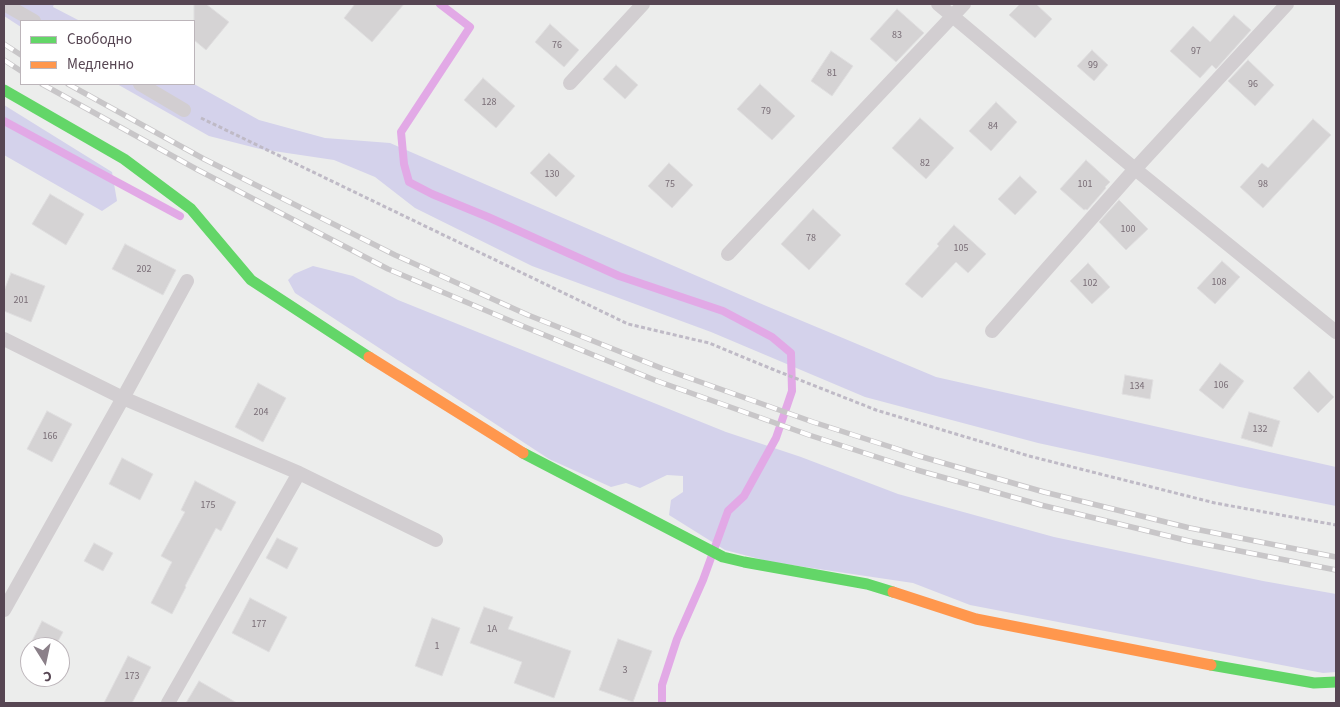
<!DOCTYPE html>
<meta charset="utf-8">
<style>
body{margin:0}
#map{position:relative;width:1340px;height:707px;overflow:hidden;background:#ecedec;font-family:"Source Sans 3",sans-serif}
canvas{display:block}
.frame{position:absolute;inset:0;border:5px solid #574653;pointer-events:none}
.legend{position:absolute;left:20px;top:20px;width:175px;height:65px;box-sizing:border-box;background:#fff;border:1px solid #bcb5ba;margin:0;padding:6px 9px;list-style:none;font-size:15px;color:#574653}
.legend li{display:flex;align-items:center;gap:10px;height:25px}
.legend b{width:25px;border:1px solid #bcb5ba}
.north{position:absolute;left:20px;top:637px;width:50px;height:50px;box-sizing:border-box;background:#fff;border:1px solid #bcb5ba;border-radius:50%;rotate:170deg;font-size:14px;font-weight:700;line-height:20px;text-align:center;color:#574653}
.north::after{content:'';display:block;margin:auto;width:18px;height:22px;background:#8b8089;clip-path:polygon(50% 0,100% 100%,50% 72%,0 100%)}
</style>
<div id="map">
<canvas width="1340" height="707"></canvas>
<div class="frame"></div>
<ul class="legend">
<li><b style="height:6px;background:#63d668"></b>Свободно</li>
<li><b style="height:6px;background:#ff974d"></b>Медленно</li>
</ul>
<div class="north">С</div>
</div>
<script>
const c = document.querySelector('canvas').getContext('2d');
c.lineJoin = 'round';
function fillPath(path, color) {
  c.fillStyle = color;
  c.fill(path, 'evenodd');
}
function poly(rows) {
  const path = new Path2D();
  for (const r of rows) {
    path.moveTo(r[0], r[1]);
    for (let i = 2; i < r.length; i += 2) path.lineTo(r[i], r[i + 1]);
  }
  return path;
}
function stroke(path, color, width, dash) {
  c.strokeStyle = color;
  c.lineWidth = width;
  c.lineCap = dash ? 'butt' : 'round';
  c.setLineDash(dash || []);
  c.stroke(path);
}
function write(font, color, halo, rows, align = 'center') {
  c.font = font + ' "Source Sans 3",sans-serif';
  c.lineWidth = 4;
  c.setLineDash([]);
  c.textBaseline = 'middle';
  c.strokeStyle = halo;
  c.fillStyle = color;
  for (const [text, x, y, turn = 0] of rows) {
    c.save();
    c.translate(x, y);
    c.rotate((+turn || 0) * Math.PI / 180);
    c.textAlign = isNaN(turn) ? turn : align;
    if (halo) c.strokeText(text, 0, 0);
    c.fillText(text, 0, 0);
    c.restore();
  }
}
fillPath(poly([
 [4,4,54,4,53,7,80,21,21,21,21,27,4,16],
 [117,84,194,84,259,120,325,138,390,143,764,305,936,377,1336,467,1336,506,1240,487,1038,443,865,397,711,332,532,266,415,208,375,177,334,160,260,149,209,136],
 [4,105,112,172,117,201,102,211,4,155],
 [313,266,353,276,398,300,726,432,801,457,898,494,1054,537,1263,581,1336,594,1336,672,1323,673,970,605,913,583,771,562,725,550,669,515,671,500,683,492,683,476,667,475,640,488,626,483,611,487,549,459,295,293,288,280,294,274]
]), '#d4d2eb');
stroke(poly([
 [440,4,470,27,401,132,404,164,409,182,432,194,488,217,619,276,723,311,772,337,791,353,792,391,776,438,744,496,728,511,703,580,677,639,662,685,662,703],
 [4,121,180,216]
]), '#e2a9e6', 8);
const building = poly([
 [194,4,206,4,229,22,206,50,194,40,194,4],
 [355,4,404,4,372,42,344,18,355,4],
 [1020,4,1036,4,1052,19,1035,38,1009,15,1020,4],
 [897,9,924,33,896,62,870,39,897,9],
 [1234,15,1251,30,1216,69,1212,65,1200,78,1170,51,1193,26,1210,42,1234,15],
 [550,24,579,50,564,67,535,42,550,24],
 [1092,50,1108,65,1094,81,1077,66,1092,50],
 [831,51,853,66,832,96,811,81,831,51],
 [1248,60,1274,85,1255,106,1228,81,1248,60],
 [616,65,638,85,625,99,603,79,616,65],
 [483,78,515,106,496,128,464,100,483,78],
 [760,84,795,116,772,140,737,109,760,84],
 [996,102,1017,122,991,151,969,131,996,102],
 [920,118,954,148,926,179,892,148,920,118],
 [1313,119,1331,135,1263,208,1240,187,1262,163,1268,168,1313,119],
 [549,153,575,176,556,197,530,173,549,153],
 [1086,160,1110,182,1105,187,1106,188,1087,210,1086,209,1084,210,1060,189,1086,160],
 [669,163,693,185,672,208,648,186,669,163],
 [1020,176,1037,192,1015,215,998,199,1020,176],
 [50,194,84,214,66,245,32,224,50,194],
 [1119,200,1148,229,1126,250,1099,222,1119,200],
 [813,209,841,235,809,270,781,244,813,209],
 [954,225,986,254,968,273,956,262,922,298,905,284,939,246,937,244,954,225],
 [125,244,176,270,163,295,112,269,125,244],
 [1222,261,1240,277,1215,304,1197,288,1222,261],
 [1088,263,1110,287,1092,304,1070,281,1088,263],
 [11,273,45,286,31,322,4,311,4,291,11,273],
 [1220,363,1244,381,1223,409,1199,390,1220,363],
 [1309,371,1334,397,1318,413,1293,388,1309,371],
 [1125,375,1153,380,1150,399,1122,394,1125,375],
 [258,383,286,398,263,442,235,427,258,383],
 [47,411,72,424,52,462,27,449,47,411],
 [1249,412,1280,421,1272,447,1241,438,1249,412],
 [122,458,153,474,140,500,109,484,122,458],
 [195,481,236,502,221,531,216,528,185,586,186,587,172,614,151,603,172,562,161,556,185,512,181,510,195,481],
 [277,538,298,548,287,569,266,558,277,538],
 [94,543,113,553,103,571,84,561,94,543],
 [250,598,287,617,269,652,232,633,250,598],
 [484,607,513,617,508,629,571,651,554,698,514,683,522,662,470,643,484,607],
 [432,618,460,628,442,676,415,666,432,618],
 [42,621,63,632,55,647,29,647,42,621],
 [618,639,652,651,633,702,599,690,618,639],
 [128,656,151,667,132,703,104,703,128,656],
 [199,681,237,703,186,703,199,681]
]);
fillPath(building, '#d5d3d4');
stroke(building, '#dfdedf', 1);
stroke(poly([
 [201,118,628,324,709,343,772,369,876,410,1029,456,1215,503,1336,525]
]), '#bfbac6', 3, [4, 2.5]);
stroke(poly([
 [4,4,34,21],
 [938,4,1135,169,1336,332],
 [570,83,643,4],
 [140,84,184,110],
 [728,254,964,4],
 [992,331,1135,169,1287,4],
 [4,339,123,398,299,473,436,540],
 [4,610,123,398,187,281],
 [168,703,299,473]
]), '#d2ced1', 14);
stroke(poly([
 [4,90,124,159,191,209,251,280,369,357],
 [523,453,723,557,744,562,867,584,893,592],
 [1211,665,1314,683,1336,682]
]), '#63d668', 11);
stroke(poly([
 [369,357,523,453],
 [893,592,976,619,1211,665]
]), '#ff974d', 11);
const rail = poly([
 [4,44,21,55],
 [4,60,21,71],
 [42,84,198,170,388,269,525,327,657,381,809,435,917,470,1041,505,1189,541,1336,570],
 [68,84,204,159,395,255,528,315,661,368,813,422,919,456,1044,492,1190,528,1336,557]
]);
stroke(rail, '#c8c6c8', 5.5);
stroke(rail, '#fff', 4, [11]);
write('10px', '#786c75', null, [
 ["83",897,36],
 ["76",557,46],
 ["97",1196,52],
 ["99",1093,66],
 ["81",832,74],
 ["96",1253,85],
 ["128",489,103],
 ["79",766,112],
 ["84",993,127],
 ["82",925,164],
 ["130",552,175],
 ["75",670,185],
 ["101",1085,185],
 ["98",1263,185],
 ["100",1128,230],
 ["78",811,239],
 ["105",961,249],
 ["202",144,270],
 ["108",1219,283],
 ["102",1090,284],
 ["201",21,301],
 ["106",1221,386],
 ["134",1137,387],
 ["204",261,413],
 ["132",1260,430],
 ["166",50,437],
 ["175",208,506],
 ["177",259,625],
 ["1А",492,630],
 ["1",437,647],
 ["3",625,671],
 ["173",132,677]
]);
</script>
